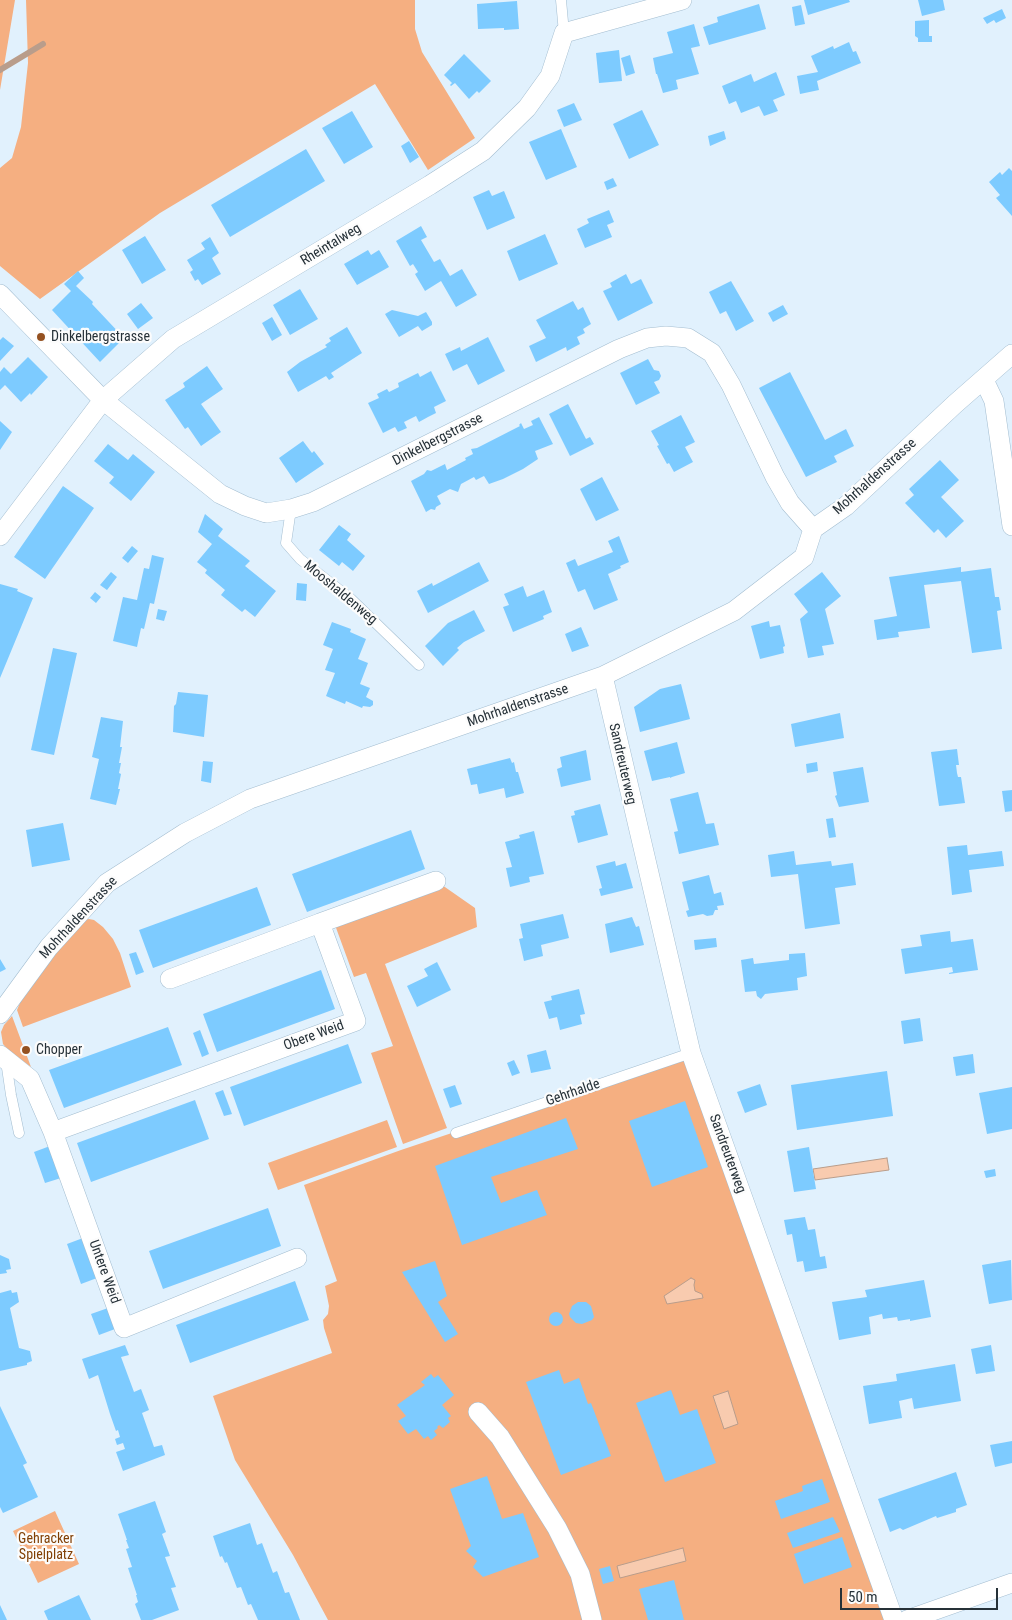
<!DOCTYPE html>
<style>
body{margin:0}
#map{position:relative;width:1012px;height:1620px;overflow:hidden;background:#e1f1fd;font-family:"Roboto Condensed",sans-serif}
canvas{display:block}
.scale{position:absolute;left:840px;top:1588px;width:158px;height:22px;box-sizing:border-box;border:2px solid #263138;border-top:0;padding-left:6px;font-size:15px;line-height:18px;white-space:nowrap;color:#263138;-webkit-text-stroke:4px #fcfcfc;paint-order:stroke}
</style>
<div id="map">
<canvas width="1012" height="1620"></canvas>
<div class="scale">50 m</div>
</div>
<script>
const c = document.querySelector('canvas').getContext('2d');
c.lineJoin = 'round';
function fillPath(path, color) {
  c.fillStyle = color;
  c.fill(path, 'evenodd');
}
function poly(rows) {
  const path = new Path2D();
  for (const r of rows) {
    if (r.length === 3) {
      path.moveTo(r[0] + r[2], r[1]);
      path.arc(r[0], r[1], r[2], 0, 2 * Math.PI);
      continue;
    }
    path.moveTo(r[0], r[1]);
    for (let i = 2; i < r.length; i += 2) path.lineTo(r[i], r[i + 1]);
  }
  return path;
}
function stroke(path, color, width, dash) {
  c.strokeStyle = color;
  c.lineWidth = width;
  c.lineCap = dash ? 'butt' : 'round';
  c.setLineDash(dash || []);
  c.stroke(path);
}
function write(font, color, halo, rows, align = 'center') {
  c.font = font + ' "Roboto Condensed",sans-serif';
  c.lineWidth = 4.5;
  c.setLineDash([]);
  c.textBaseline = 'middle';
  c.strokeStyle = halo;
  c.fillStyle = color;
  for (const [text, x, y, turn = 0] of rows) {
    c.save();
    c.translate(x, y);
    c.rotate((+turn || 0) * Math.PI / 180);
    c.textAlign = isNaN(turn) ? turn : align;
    if (halo) c.strokeText(text, 0, 0);
    c.fillText(text, 0, 0);
    c.restore();
  }
}
fillPath(poly([
 [0,0,15,0,0,90],
 [26,0,415,0,415,29,422,52,475,138,428,170,375,84,160,213,40,299,0,266,0,168,12,158,21,127,28,63],
 [442,885,475,908,477,927,385,964,447,1128,403,1144,371,1053,393,1046,366,973,354,977,335,925],
 [89,919,94,920,103,927,113,939,120,953,131,987,23,1027,17,1010,24,993,43,967,84,920],
 [12,1016,31,1067,8,1050,3,1044,1,1032,4,1025],
 [691,1053,894,1620,328,1620,293,1555,235,1460,213,1396,332,1353,324,1328,323,1320,328,1314,329,1306,325,1286,337,1281,304,1185,401,1150],
 [387,1120,397,1147,278,1190,268,1163],
 [55,1511,79,1564,38,1583,13,1531]
]), '#f5af81');
const water = poly([
 [887,1158,889,1170,815,1180,813,1169,887,1158],
 [691,1278,695,1280,694,1285,695,1291,702,1294,703,1298,667,1304,664,1296,691,1278],
 [728,1391,738,1424,724,1429,713,1396,728,1391],
 [683,1548,686,1561,620,1578,617,1566,683,1548]
]);
fillPath(water, '#f8cbaf');
stroke(water, '#b99d8b', 1);
stroke(poly([
 [0,70,43,44]
]), '#b99d8b', 6);
fillPath(poly([
 [804,0,849,0,850,2,808,15],
 [918,0,943,0,945,10,922,16],
 [517,1,519,29,504,30,504,28,478,29,477,4],
 [759,4,766,29,709,45,703,27,718,22,717,17],
 [801,5,805,24,795,26,792,7],
 [1002,9,1006,18,996,23,994,20,987,24,983,18],
 [929,20,929,36,932,36,932,42,918,42,918,38,915,36,915,21],
 [694,24,700,46,691,48,699,74,676,80,678,89,663,93,657,74,656,74,653,58,673,53,667,32],
 [849,42,853,52,856,51,861,63,817,81,819,90,800,94,797,76,818,72,811,56,833,46,834,49],
 [619,50,622,81,599,83,596,53],
 [464,54,491,81,479,93,477,91,469,99,455,83,451,86,450,85,452,83,444,75],
 [630,55,635,73,626,76,621,58],
 [776,72,785,95,773,100,778,111,764,116,759,106,741,113,736,101,729,104,722,86,751,74,754,82],
 [574,103,582,120,564,127,557,110],
 [642,110,659,145,629,159,613,124],
 [352,111,373,147,344,164,322,128],
 [561,129,577,167,546,180,529,142],
 [724,131,726,139,710,146,708,136],
 [409,141,419,157,410,163,401,146],
 [306,149,325,181,230,237,211,205],
 [1009,168,1012,171,1012,216,996,198,1000,195,989,182,1000,172,1002,175],
 [613,178,617,186,607,190,604,182],
 [489,190,492,196,504,191,515,218,487,230,473,197],
 [609,210,614,222,607,225,612,237,585,248,577,229,589,223,587,219],
 [421,226,427,237,421,240,434,262,440,259,450,276,462,269,477,295,456,307,441,281,425,291,415,274,418,272,413,264,410,266,396,241],
 [545,234,558,264,519,281,507,251],
 [145,236,166,270,142,284,122,250],
 [210,237,219,253,212,258,221,274,202,285,198,279,195,281,190,272,193,270,187,260,205,249,201,243],
 [368,250,371,255,379,250,389,267,357,285,344,264],
 [78,271,84,278,76,286,93,302,92,304,124,338,100,362,52,310,71,291,64,284],
 [626,274,631,284,641,279,653,303,618,321,603,291,612,287,610,283],
 [731,281,754,321,736,331,726,311,720,314,709,292],
 [300,289,318,319,290,335,273,305],
 [573,301,578,310,583,307,591,324,583,329,585,333,577,337,580,344,567,351,566,347,536,362,529,346,546,338,536,320],
 [141,303,153,318,138,329,127,314],
 [783,305,788,314,773,322,768,313],
 [392,310,418,316,426,312,432,322,432,325,422,331,418,326,399,337,385,314],
 [272,317,282,335,272,341,262,323],
 [347,327,362,353,331,373,334,377,329,380,326,376,298,392,287,372,300,362,327,347,325,345,331,341,329,338],
 [3,337,14,346,0,361,0,340],
 [488,337,505,371,478,385,467,364,453,371,445,354,460,347,461,351],
 [28,357,48,377,31,395,30,393,21,402,5,385,0,390,0,372,4,367,11,374],
 [648,359,654,370,659,371,661,376,659,380,654,382,660,393,636,405,620,373],
 [207,366,223,389,201,404,221,432,201,446,188,427,185,429,165,400,185,387,183,383],
 [431,371,446,401,434,407,436,413,428,417,419,422,416,416,404,422,407,428,398,432,395,427,383,433,368,403,379,398,377,394,387,389,389,392,399,387,398,383,418,373,420,377],
 [790,372,825,440,846,429,854,446,834,456,837,462,806,477,759,388],
 [568,404,586,439,590,437,594,444,570,456,549,414],
 [681,415,695,442,685,447,693,462,674,472,669,463,667,464,657,446,659,445,651,431],
 [539,417,553,444,535,451,538,459,523,469,503,479,489,484,484,476,476,480,474,477,461,484,458,492,450,489,437,496,441,504,436,507,435,510,431,509,426,512,411,481,424,474,427,470,431,471,445,464,447,470,466,460,465,458,473,454,471,449,477,448,520,426,519,425,521,423,524,429,533,425,531,421],
 [0,421,12,432,0,450],
 [303,441,312,453,314,451,324,464,296,483,279,458],
 [108,444,128,460,133,454,155,472,131,501,109,483,114,477,94,461],
 [940,460,959,480,941,497,964,521,946,538,938,529,934,533,905,503,914,495,909,489],
 [602,477,619,510,596,521,580,489],
 [63,486,94,508,45,579,14,557],
 [205,514,223,529,218,536,250,561,245,566,276,591,255,617,245,609,242,612,221,595,225,590,205,573,207,570,197,562,212,544,198,532],
 [339,525,351,534,347,540,365,556,353,571,342,562,339,566,319,550],
 [619,536,629,562,620,566,621,568,608,574,618,600,594,610,585,589,578,592,566,563,575,559,578,566,613,552,608,541],
 [132,546,138,551,128,563,122,558],
 [152,555,164,558,154,604,150,603,144,629,141,628,137,647,113,641,123,597,137,600,144,568,149,569],
 [479,562,489,581,428,613,417,591,432,583,433,586],
 [961,567,961,572,991,568,995,597,999,597,1001,610,997,611,1002,649,972,653,961,581,924,585,930,628,898,632,899,637,877,640,874,620,897,616,889,577],
 [111,572,117,577,107,590,100,585],
 [822,572,841,596,825,609,834,644,822,646,824,655,808,658,800,619,808,612,794,594],
 [297,583,307,584,306,601,296,600],
 [0,584,18,589,17,591,33,598,0,678],
 [523,586,527,597,544,590,552,612,543,616,544,619,513,632,503,607,509,605,504,594],
 [95,592,101,597,96,603,90,598],
 [158,609,167,611,164,621,156,619],
 [474,610,485,631,464,642,457,648,459,650,443,666,425,646,448,623],
 [769,621,770,627,780,625,785,646,783,647,784,653,760,659,751,626],
 [332,622,351,629,350,632,366,639,358,659,368,663,360,684,370,688,366,697,373,701,373,705,370,707,363,706,362,708,346,701,345,704,326,696,335,673,325,670,333,649,323,645],
 [581,627,589,646,572,652,565,634],
 [53,648,77,653,54,755,31,750],
 [681,684,690,719,640,732,634,707,660,689],
 [178,692,208,695,204,737,173,732,174,706,176,704],
 [840,713,844,738,795,747,791,724],
 [101,717,123,721,120,747,122,747,119,763,121,763,119,773,121,774,118,789,120,789,116,805,90,799,99,759,92,757],
 [677,742,685,773,672,777,670,778,670,777,652,781,644,751],
 [957,749,959,765,956,765,957,773,958,777,961,777,965,803,939,806,931,752],
 [586,750,591,780,561,787,557,769,562,767,560,757],
 [510,758,512,763,514,762,516,772,518,772,524,793,506,798,504,788,479,794,477,784,471,785,467,769],
 [203,761,213,762,211,783,201,781],
 [817,762,818,771,807,773,806,764],
 [863,767,869,802,839,807,835,796,837,795,833,772],
 [1012,790,1012,811,1005,812,1002,791],
 [698,792,706,824,714,823,719,845,679,854,674,832,678,831,670,799],
 [600,804,608,835,578,843,571,816,575,815,574,811],
 [833,818,836,837,829,838,826,819],
 [63,823,70,860,32,867,26,830],
 [411,830,425,869,307,912,292,874],
 [534,831,544,874,529,877,530,882,510,887,506,868,512,867,505,842,520,838,519,835],
 [967,845,968,855,1002,851,1004,866,969,870,972,892,952,895,947,847],
 [794,851,796,865,831,861,832,866,853,863,856,885,835,888,840,924,805,929,798,874,771,877,768,855],
 [615,861,616,866,626,863,633,888,601,896,599,889,602,888,596,866],
 [709,875,714,894,721,892,724,905,717,906,718,910,715,910,713,915,707,916,703,914,688,917,686,911,689,910,682,882],
 [257,887,271,925,153,968,139,930],
 [563,914,569,938,541,945,543,956,524,961,519,939,523,938,520,924],
 [632,917,636,927,639,926,644,945,610,953,605,924],
 [950,931,951,942,973,939,978,970,949,974,949,973,953,972,952,967,905,974,901,949,922,946,920,935],
 [716,938,717,947,695,950,694,940],
 [136,952,144,972,136,975,129,954],
 [805,953,807,976,797,978,798,990,765,994,761,999,757,996,756,991,745,992,741,960,753,958,754,964,789,960,789,954],
 [0,959,6,969,0,972],
 [437,962,451,990,417,1007,407,986,428,976,424,969],
 [321,970,335,1009,217,1052,203,1014],
 [579,989,585,1014,580,1015,582,1024,560,1030,557,1017,549,1019,544,1002,552,1000,551,996],
 [920,1018,923,1041,904,1044,901,1021],
 [168,1027,182,1065,64,1108,49,1070],
 [200,1030,209,1054,202,1057,193,1033],
 [348,1044,362,1083,244,1126,230,1087],
 [546,1050,551,1069,531,1073,527,1055],
 [973,1054,975,1073,956,1076,953,1057],
 [514,1060,520,1073,512,1076,507,1063],
 [887,1071,893,1116,797,1130,791,1085],
 [760,1084,767,1105,745,1113,737,1092],
 [455,1085,462,1104,450,1108,443,1089],
 [1012,1087,1012,1129,987,1134,979,1093],
 [223,1090,232,1114,224,1116,215,1093],
 [195,1100,209,1139,91,1182,77,1143],
 [685,1101,708,1167,652,1187,629,1121],
 [566,1118,578,1149,491,1177,501,1203,537,1190,547,1215,462,1245,435,1166],
 [50,1146,61,1178,45,1183,34,1152],
 [809,1147,816,1189,794,1192,787,1151],
 [995,1169,996,1176,986,1178,984,1171],
 [268,1208,281,1246,163,1289,149,1251],
 [805,1217,808,1230,815,1229,820,1257,825,1256,827,1268,805,1272,803,1261,797,1262,792,1234,787,1235,784,1220],
 [83,1238,97,1278,81,1284,67,1244],
 [0,1255,9,1259,11,1269,6,1270,7,1273,0,1274],
 [1011,1260,1012,1300,989,1304,982,1265],
 [435,1261,447,1296,438,1302,458,1334,445,1342,402,1272],
 [924,1280,931,1317,910,1321,910,1319,898,1321,897,1317,883,1319,882,1314,869,1317,871,1334,839,1340,832,1302,867,1297,865,1290],
 [295,1281,309,1320,190,1363,176,1325],
 [11,1290,12,1293,17,1292,19,1302,10,1308,19,1348,30,1351,32,1361,27,1363,27,1365,0,1371,0,1293],
 [578,1302,586,1302,591,1306,594,1317,592,1320,582,1324,576,1323,570,1317,569,1314,572,1306],
 [108,1308,115,1329,99,1335,91,1314],
 [556,1319,7],
 [125,1345,129,1355,121,1357,134,1392,141,1389,149,1410,142,1413,154,1447,162,1445,165,1455,123,1471,116,1452,125,1449,123,1443,117,1445,115,1439,120,1437,118,1430,116,1431,110,1414,98,1375,89,1379,82,1359],
 [991,1345,995,1371,976,1374,971,1349],
 [955,1364,961,1401,914,1409,912,1398,899,1401,902,1418,869,1424,863,1386,897,1381,896,1374],
 [559,1370,564,1384,579,1378,588,1404,591,1403,611,1456,561,1475,526,1382],
 [431,1374,434,1378,438,1375,454,1395,442,1405,451,1416,448,1418,450,1422,443,1428,439,1425,437,1427,438,1428,434,1431,437,1435,431,1440,428,1436,424,1439,416,1429,408,1434,398,1421,406,1416,397,1405,425,1385,421,1382],
 [671,1390,680,1415,697,1409,716,1463,665,1482,636,1403],
 [0,1406,27,1463,23,1465,38,1497,3,1513,0,1507],
 [1012,1441,1012,1463,995,1467,990,1445],
 [956,1472,967,1505,956,1509,956,1512,937,1518,936,1516,903,1530,900,1528,890,1532,878,1499],
 [487,1476,502,1519,523,1513,539,1557,483,1577,473,1567,477,1561,466,1551,471,1546,450,1489],
 [822,1479,830,1502,781,1519,775,1501,803,1491,802,1486],
 [155,1501,166,1532,162,1534,170,1556,165,1557,176,1587,171,1588,179,1610,152,1620,141,1620,135,1604,138,1602,136,1595,137,1595,128,1568,132,1567,126,1549,129,1548,126,1540,127,1540,118,1514],
 [833,1517,840,1532,793,1548,787,1533],
 [250,1523,257,1545,262,1543,273,1573,277,1571,285,1593,289,1592,300,1620,258,1620,251,1604,248,1605,241,1587,237,1588,227,1562,225,1563,222,1556,220,1557,213,1536],
 [842,1537,852,1567,804,1584,794,1554],
 [610,1566,614,1581,603,1584,599,1569],
 [674,1580,684,1620,648,1620,639,1589],
 [79,1595,91,1620,48,1620,44,1611],
 [0,1605,7,1620,0,1620]
]), '#7dcbff');
const service = poly([
 [561,0,564,33],
 [291,509,286,543,300,559,351,599,419,665],
 [6,1061,11,1095,19,1133],
 [456,1133,691,1053]
]);
const minor = poly([
 [0,294,103,400,220,494,245,506,266,513,291,509,313,502,619,349,647,338,666,336,688,338,712,353,731,385,775,477,790,503,813,529],
 [984,380,994,401,1012,526],
 [0,536,103,400,173,339,430,185,483,151,527,108,550,76,564,33,682,0],
 [603,676,691,1053,894,1620],
 [320,923,436,881],
 [0,1014,49,947,107,883,185,833,250,799,603,676,734,611,804,557,813,529,846,506,955,404,1012,354],
 [0,1055,30,1079,53,1132,124,1328,297,1258],
 [53,1132,356,1021,320,923,170,979],
 [478,1412,500,1437,557,1528,580,1574,592,1620],
 [907,1620,1012,1583]
]);
stroke(service, '#a3bdd0', 11);
stroke(minor, '#a3bdd0', 20);
stroke(service, '#fff', 10);
stroke(minor, '#fff', 19);
for (const [x, y, r, color] of [
 [41,337,5,"#945120"],
 [26,1050,5,"#945120"]
]) {
  const dot = new Path2D();
  dot.arc(x, y, r, 0, 2 * Math.PI);
  c.fillStyle = color;
  c.fill(dot);
  stroke(dot, '#fcfcfc', 2);
}
write('14px', '#263138', '#fcfcfc', [
 ["Rheintalweg",331,245,-31],
 ["Dinkelbergstrasse",438,440,-27],
 ["Mohrhaldenstrasse",875,477,-42],
 ["Mooshaldenweg",340,593,40],
 ["Mohrhaldenstrasse",518,706,-19],
 ["Sandreuterweg",622,764,77],
 ["Mohrhaldenstrasse",79,918,-47],
 ["Obere Weid",314,1036,-20],
 ["Gehrhalde",573,1093,-19],
 ["Sandreuterweg",727,1154,70],
 ["Untere Weid",104,1272,70]
]);
write('14px', '#263138', '#fcfcfc', [
 ["Dinkelbergstrasse",51,337],
 ["Chopper",36,1050]
], 'left');
write('14px', '#803f04', '#fcfcfc', [
 ["Gehracker",46,1539],
 ["Spielplatz",46,1555]
]);
</script>
